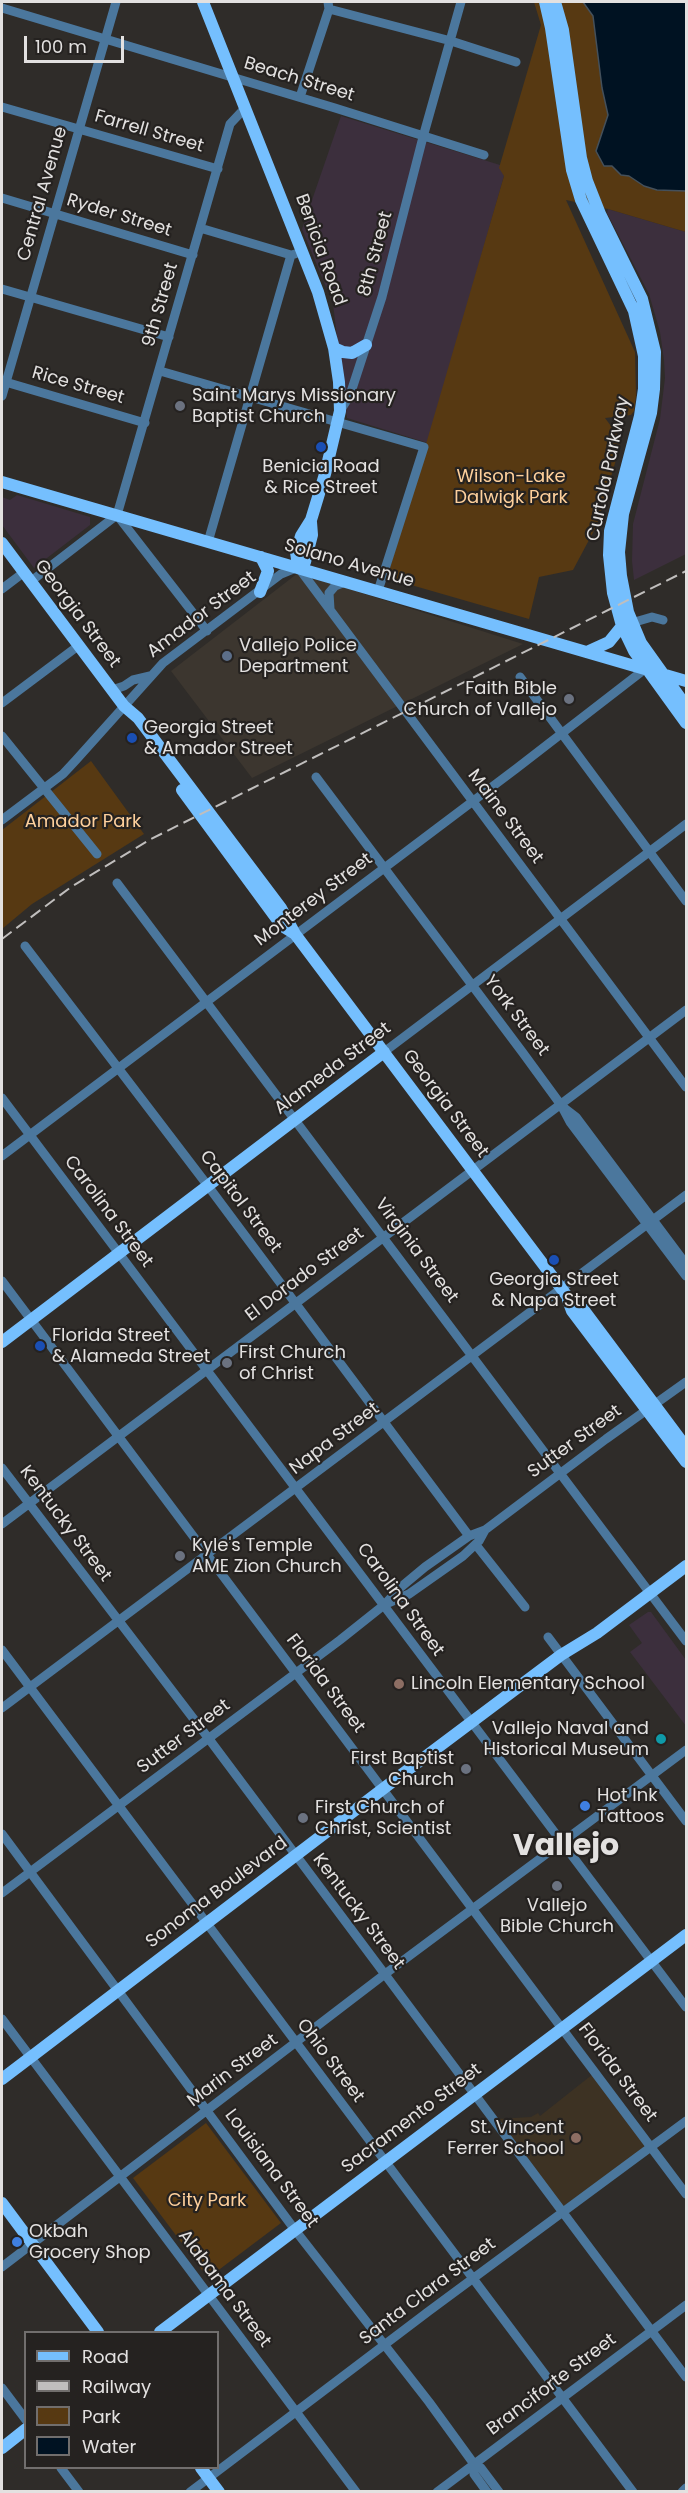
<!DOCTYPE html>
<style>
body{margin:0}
#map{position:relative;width:688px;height:2493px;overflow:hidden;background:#2f2c29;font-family:Poppins,sans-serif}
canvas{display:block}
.frame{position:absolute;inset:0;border:3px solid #e3e1e0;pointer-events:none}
.legend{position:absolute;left:24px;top:2331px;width:195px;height:138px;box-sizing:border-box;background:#252220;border:2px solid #716e6d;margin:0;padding:8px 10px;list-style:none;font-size:18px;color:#e3e1e0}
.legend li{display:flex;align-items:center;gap:12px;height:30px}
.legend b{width:30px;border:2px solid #716e6d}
.scale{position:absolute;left:24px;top:36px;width:100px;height:27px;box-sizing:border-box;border:3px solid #e3e1e0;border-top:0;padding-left:8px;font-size:18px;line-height:21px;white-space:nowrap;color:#e3e1e0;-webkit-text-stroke:4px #252220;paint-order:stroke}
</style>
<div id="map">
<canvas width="688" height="2493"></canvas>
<div class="frame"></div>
<ul class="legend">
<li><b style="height:8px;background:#75bffe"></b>Road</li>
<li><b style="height:8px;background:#c0bebd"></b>Railway</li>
<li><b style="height:16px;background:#573912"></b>Park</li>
<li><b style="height:16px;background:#001222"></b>Water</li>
</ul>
<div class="scale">100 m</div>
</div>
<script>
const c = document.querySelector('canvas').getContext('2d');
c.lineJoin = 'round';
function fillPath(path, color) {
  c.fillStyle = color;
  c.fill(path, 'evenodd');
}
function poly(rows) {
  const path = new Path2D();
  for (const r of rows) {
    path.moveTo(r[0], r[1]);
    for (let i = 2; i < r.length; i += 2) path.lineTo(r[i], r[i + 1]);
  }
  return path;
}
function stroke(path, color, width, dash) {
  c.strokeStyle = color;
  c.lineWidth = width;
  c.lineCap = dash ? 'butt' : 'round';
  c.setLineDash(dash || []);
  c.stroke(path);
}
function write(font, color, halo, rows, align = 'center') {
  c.font = font + ' Poppins,sans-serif';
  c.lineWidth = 4.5;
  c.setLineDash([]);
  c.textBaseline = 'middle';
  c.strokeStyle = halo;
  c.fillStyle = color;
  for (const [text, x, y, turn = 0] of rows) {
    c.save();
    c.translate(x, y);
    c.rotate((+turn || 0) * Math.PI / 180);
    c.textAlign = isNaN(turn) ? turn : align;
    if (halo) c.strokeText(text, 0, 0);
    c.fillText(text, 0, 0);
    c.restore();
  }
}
fillPath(poly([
 [341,116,500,165,504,176,428,443,347,418,333,304,302,229],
 [608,209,686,232,686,554,634,580,632,561,633,524,660,419,665,378,664,360,660,332,649,294,607,213],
 [17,495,90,517,90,525,34,568,2,525,2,497,10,500],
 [648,1612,651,1612,686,1660,686,1726,630,1652,642,1643,629,1625]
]), '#3c2f3d');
fillPath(poly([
 [298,573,523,644,252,778,171,671]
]), '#3c362f');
fillPath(poly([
 [593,2074,643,2141,644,2146,642,2150,563,2207,497,2119,531,2117,538,2113,540,2116]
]), '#3d3223');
fillPath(poly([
 [534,2,686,2,686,232,608,209,566,200,635,352,636,396,634,411,631,415,605,418,617,434,620,446,597,525,573,570,539,577,529,619,387,578,504,176,499,168,541,25],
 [91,761,144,834,32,904,2,929,2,830],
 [206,2123,281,2223,208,2278,133,2178]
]), '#573912');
const water = poly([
 [583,2,686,2,686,191,657,190,644,186,629,176,621,175,612,166,604,166,596,151,608,115,602,88,593,16,583,2]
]);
fillPath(water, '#001222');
stroke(water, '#44505b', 1.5);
stroke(poly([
 [2,8,335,108,484,155],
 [329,9,451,41,516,62],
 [300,97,329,9,328,2],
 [2,107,218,169],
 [2,198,193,255],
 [200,228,291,255,295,254],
 [2,289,169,337],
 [160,371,424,447,378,591],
 [2,381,145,423],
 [2,396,116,2],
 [340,411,350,395,382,297,423,137,461,2],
 [117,515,230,124,245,108],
 [117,515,207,631],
 [208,542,291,255],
 [30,582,117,515],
 [2,589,23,573],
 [330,609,329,593,335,586,345,582],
 [628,624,652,617,663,620],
 [520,677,686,901],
 [112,690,124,686,133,680,150,676],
 [2,703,78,646],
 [2,736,97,854],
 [316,777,523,1053,561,1105,570,1122,686,1276],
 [2,820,63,774,76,760,163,663,281,574,298,567,686,1087],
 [117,883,686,1641],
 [25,946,208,1186,469,1536],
 [384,1052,686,824],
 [2,1098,686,2007],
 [563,1107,576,1117,686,1264],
 [2,1156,517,768,645,669],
 [2,1281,686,2194],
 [2,1468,209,1739,686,2377],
 [2,1524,686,1010],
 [476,1545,525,1607],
 [388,1603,409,1594,463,1556,479,1541,485,1530],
 [548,1637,686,1821],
 [2,1650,633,2492],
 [2,1708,686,1195],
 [2,1834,295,2230,429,2402,474,2464,481,2468,499,2492],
 [2,1893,340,1640,384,1605,401,1587,425,1567,469,1536,485,1530,606,1439,686,1382],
 [2,2019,356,2492],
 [2,2267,385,1974,686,1750],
 [2,2388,26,2420],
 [474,2464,474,2474,487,2492],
 [61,2468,79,2492],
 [190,2492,429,2311,686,2121],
 [437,2492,686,2305],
 [682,2492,686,2488]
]), '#4b779d', 9);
stroke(poly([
 [203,2,318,292,334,348,339,382,340,411,325,474,311,520,301,536,296,552,298,567],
 [545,2,551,28,572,170,581,200,634,311,644,356,644,389,640,416,610,531,609,555,613,593,622,626,634,651,686,723],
 [555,2,563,30,581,158,587,181,600,214,642,299,655,352,654,389,651,413,623,514,619,552,621,576,628,612,641,643,686,706],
 [334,348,343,352,352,353,366,345],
 [2,482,686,681],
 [2,543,124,706,138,718,281,908,295,934,567,1296,583,1309,686,1447],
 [298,567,305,562,312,535,311,522],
 [260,592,268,571,261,557],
 [587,652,609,642,622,626],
 [182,790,282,926,295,934],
 [568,1300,572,1311,686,1462],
 [2,1342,384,1052],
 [2,2079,413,1766,561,1655,597,1633,686,1566],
 [2,2203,98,2332],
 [160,2332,686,1935],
 [2,2448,26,2429],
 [201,2468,219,2492]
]), '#75bffe', 12);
stroke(poly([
 [2,939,71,887,151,839,686,571]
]), '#c0bebd', 2, [12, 6]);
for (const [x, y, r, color] of [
 [180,406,6,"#6b7280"],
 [321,447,6,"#1a4fb4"],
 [227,656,6,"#5c6f8a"],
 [569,699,6,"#6b7280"],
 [132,738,6,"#1a4fb4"],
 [554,1260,6,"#1a4fb4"],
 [40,1346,6,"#1a4fb4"],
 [227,1363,6,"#6b7280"],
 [180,1556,6,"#6b7280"],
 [399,1684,6,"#8d6e63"],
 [661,1739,6,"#0f9aa8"],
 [466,1769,6,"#6b7280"],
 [585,1806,6,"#3f7fe0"],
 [303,1818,6,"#6b7280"],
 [557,1886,6,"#6b7280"],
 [576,2138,6,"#8d6e63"],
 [17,2242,6,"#3f7fe0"]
]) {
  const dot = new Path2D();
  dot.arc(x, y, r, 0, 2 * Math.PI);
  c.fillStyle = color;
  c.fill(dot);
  stroke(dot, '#252220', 2);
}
write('18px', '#e3e1e0', '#252220', [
 ["Beach Street",299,80,17],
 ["Farrell Street",149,132,16],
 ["Central Avenue",43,194,-74],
 ["Ryder Street",119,216,17],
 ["Benicia Road",320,250,70],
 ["8th Street",376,254,-75],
 ["9th Street",161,305,-74],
 ["Rice Street",78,386,16],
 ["Curtola Parkway",609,469,-78],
 ["Solano Avenue",349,564,16],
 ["Georgia Street",77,614,53],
 ["Amador Street",202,615,-37],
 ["Maine Street",505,817,53],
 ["Monterey Street",314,900,-37],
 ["York Street",516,1016,53],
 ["Alameda Street",333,1069,-37],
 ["Georgia Street",445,1104,53],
 ["Capitol Street",240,1202,53],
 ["Carolina Street",108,1212,53],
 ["Virginia Street",416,1251,53],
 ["El Dorado Street",305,1275,-37],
 ["Napa Street",335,1439,-37],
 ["Sutter Street",575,1442,-36],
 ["Kentucky Street",65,1524,53],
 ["Carolina Street",400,1600,54],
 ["Florida Street",325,1684,53],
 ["Sutter Street",184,1737,-37],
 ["Sonoma Boulevard",217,1893,-37],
 ["Kentucky Street",358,1912,53],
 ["Ohio Street",330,2061,53],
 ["Marin Street",233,2071,-37],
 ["Florida Street",617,2073,53],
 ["Sacramento Street",412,2119,-37],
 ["Louisiana Street",271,2169,53],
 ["Alabama Street",224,2289,53],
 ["Santa Clara Street",428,2292,-37],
 ["Branciforte Street",552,2385,-37]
]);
write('18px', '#e3e1e0', '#252220', [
 ["Saint Marys Missionary",192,396],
 ["Baptist Church",192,417],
 ["Benicia Road",321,467,"center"],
 ["& Rice Street",321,488,"center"],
 ["Vallejo Police",239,646],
 ["Department",239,667],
 ["Faith Bible",557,689,"right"],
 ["Church of Vallejo",557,710,"right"],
 ["Georgia Street",144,728],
 ["& Amador Street",144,749],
 ["Georgia Street",554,1280,"center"],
 ["& Napa Street",554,1301,"center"],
 ["Florida Street",52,1336],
 ["& Alameda Street",52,1357],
 ["First Church",239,1353],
 ["of Christ",239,1374],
 ["Kyle's Temple",192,1546],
 ["AME Zion Church",192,1567],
 ["Lincoln Elementary School",411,1684],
 ["Vallejo Naval and",649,1729,"right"],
 ["Historical Museum",649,1750,"right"],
 ["First Baptist",454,1759,"right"],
 ["Church",454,1780,"right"],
 ["Hot Ink",597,1796],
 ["Tattoos",597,1817],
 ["First Church of",315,1808],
 ["Christ, Scientist",315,1829],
 ["Vallejo",557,1906,"center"],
 ["Bible Church",557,1927,"center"],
 ["St. Vincent",564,2128,"right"],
 ["Ferrer School",564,2149,"right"],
 ["Okbah",29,2232],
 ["Grocery Shop",29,2253]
], 'left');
write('18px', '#fed09c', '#252220', [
 ["Wilson-Lake",511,477],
 ["Dalwigk Park",511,498],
 ["Amador Park",83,822],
 ["City Park",207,2201]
]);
write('bold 30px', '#e3e1e0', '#252220', [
 ["Vallejo",566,1847]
]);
</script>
